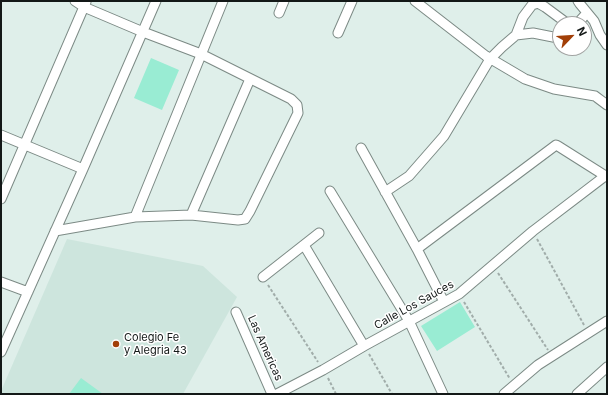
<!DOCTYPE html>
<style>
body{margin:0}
#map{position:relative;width:608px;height:395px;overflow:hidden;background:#dfefea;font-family:Inter,sans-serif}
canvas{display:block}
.frame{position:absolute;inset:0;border:2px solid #131817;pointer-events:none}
.north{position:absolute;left:552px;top:16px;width:40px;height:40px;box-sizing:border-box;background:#fff;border:1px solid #a1a3a2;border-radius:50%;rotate:65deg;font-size:11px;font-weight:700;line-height:16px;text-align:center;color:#131817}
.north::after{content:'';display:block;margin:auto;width:14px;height:18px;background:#a23f08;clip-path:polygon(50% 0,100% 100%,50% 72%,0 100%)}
</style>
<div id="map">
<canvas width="608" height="395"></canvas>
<div class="frame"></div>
<div class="north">N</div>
</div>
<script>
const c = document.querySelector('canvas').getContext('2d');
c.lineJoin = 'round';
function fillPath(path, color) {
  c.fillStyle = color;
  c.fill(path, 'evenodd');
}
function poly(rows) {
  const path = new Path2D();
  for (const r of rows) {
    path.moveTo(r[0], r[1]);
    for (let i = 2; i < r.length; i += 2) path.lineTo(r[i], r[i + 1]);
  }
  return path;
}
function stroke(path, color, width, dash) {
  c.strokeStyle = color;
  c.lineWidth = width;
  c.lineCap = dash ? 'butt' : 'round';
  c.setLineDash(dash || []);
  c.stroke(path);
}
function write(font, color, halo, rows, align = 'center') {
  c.font = font + ' Inter,sans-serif';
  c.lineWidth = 3;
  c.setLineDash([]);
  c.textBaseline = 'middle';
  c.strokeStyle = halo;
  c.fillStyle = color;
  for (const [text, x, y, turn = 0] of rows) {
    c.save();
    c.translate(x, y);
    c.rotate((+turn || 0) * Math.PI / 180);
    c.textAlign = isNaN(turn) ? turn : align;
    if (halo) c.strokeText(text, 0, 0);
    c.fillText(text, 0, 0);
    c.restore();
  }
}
fillPath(poly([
 [67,239,203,266,237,297,183,394,1,394,1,391]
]), '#cde5dd');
fillPath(poly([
 [151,58,179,70,162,110,134,98],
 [460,302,475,327,437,351,421,326],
 [81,378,103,394,69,394]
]), '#99ecd3');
const minor = poly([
 [415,1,486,56,525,79,554,89,595,96,607,105],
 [578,1,580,4,594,21,600,35,607,45],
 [279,13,284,1],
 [577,24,587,13],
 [338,33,352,1],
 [516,35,523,17,532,5,538,3,545,7,568,24],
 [1,135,83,169],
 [361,148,417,249,444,302],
 [330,191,409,321,443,394],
 [385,192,409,176,444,136,490,59,502,47,516,35,533,33,558,38,560,37],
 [1,199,86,2],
 [191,215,250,79],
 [135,217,223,1],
 [55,231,135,217,191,215,238,220,245,219,250,211,298,113,297,105,291,99,201,54,143,32,84,7,75,1],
 [304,245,364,346],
 [417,249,556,145,558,146,607,177],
 [263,277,319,233],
 [1,282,28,292],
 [236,312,272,394],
 [1,352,83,169,156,1],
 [277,394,323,370,364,346,459,294,533,231,605,176],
 [504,394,538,365,607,321],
 [577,394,607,367]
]);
stroke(minor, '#7c8a85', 11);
stroke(poly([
 [537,239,584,325],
 [498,273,548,350],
 [268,285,318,362],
 [464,302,510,379],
 [369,354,392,394],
 [328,378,336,394]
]), '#a1adaa', 2, [3, 2]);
stroke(minor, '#fff', 9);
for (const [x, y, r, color] of [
 [116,344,4,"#a23f08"]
]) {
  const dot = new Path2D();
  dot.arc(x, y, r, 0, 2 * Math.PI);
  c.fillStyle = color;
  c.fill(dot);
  stroke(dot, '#fff', 1.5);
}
write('11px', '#131817', '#fff', [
 ["Calle Los Sauces",414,305,-29],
 ["Las Americas",265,348,66]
]);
write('11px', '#131817', '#fff', [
 ["Colegio Fe",124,338],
 ["y Alegria 43",124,351]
], 'left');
</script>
